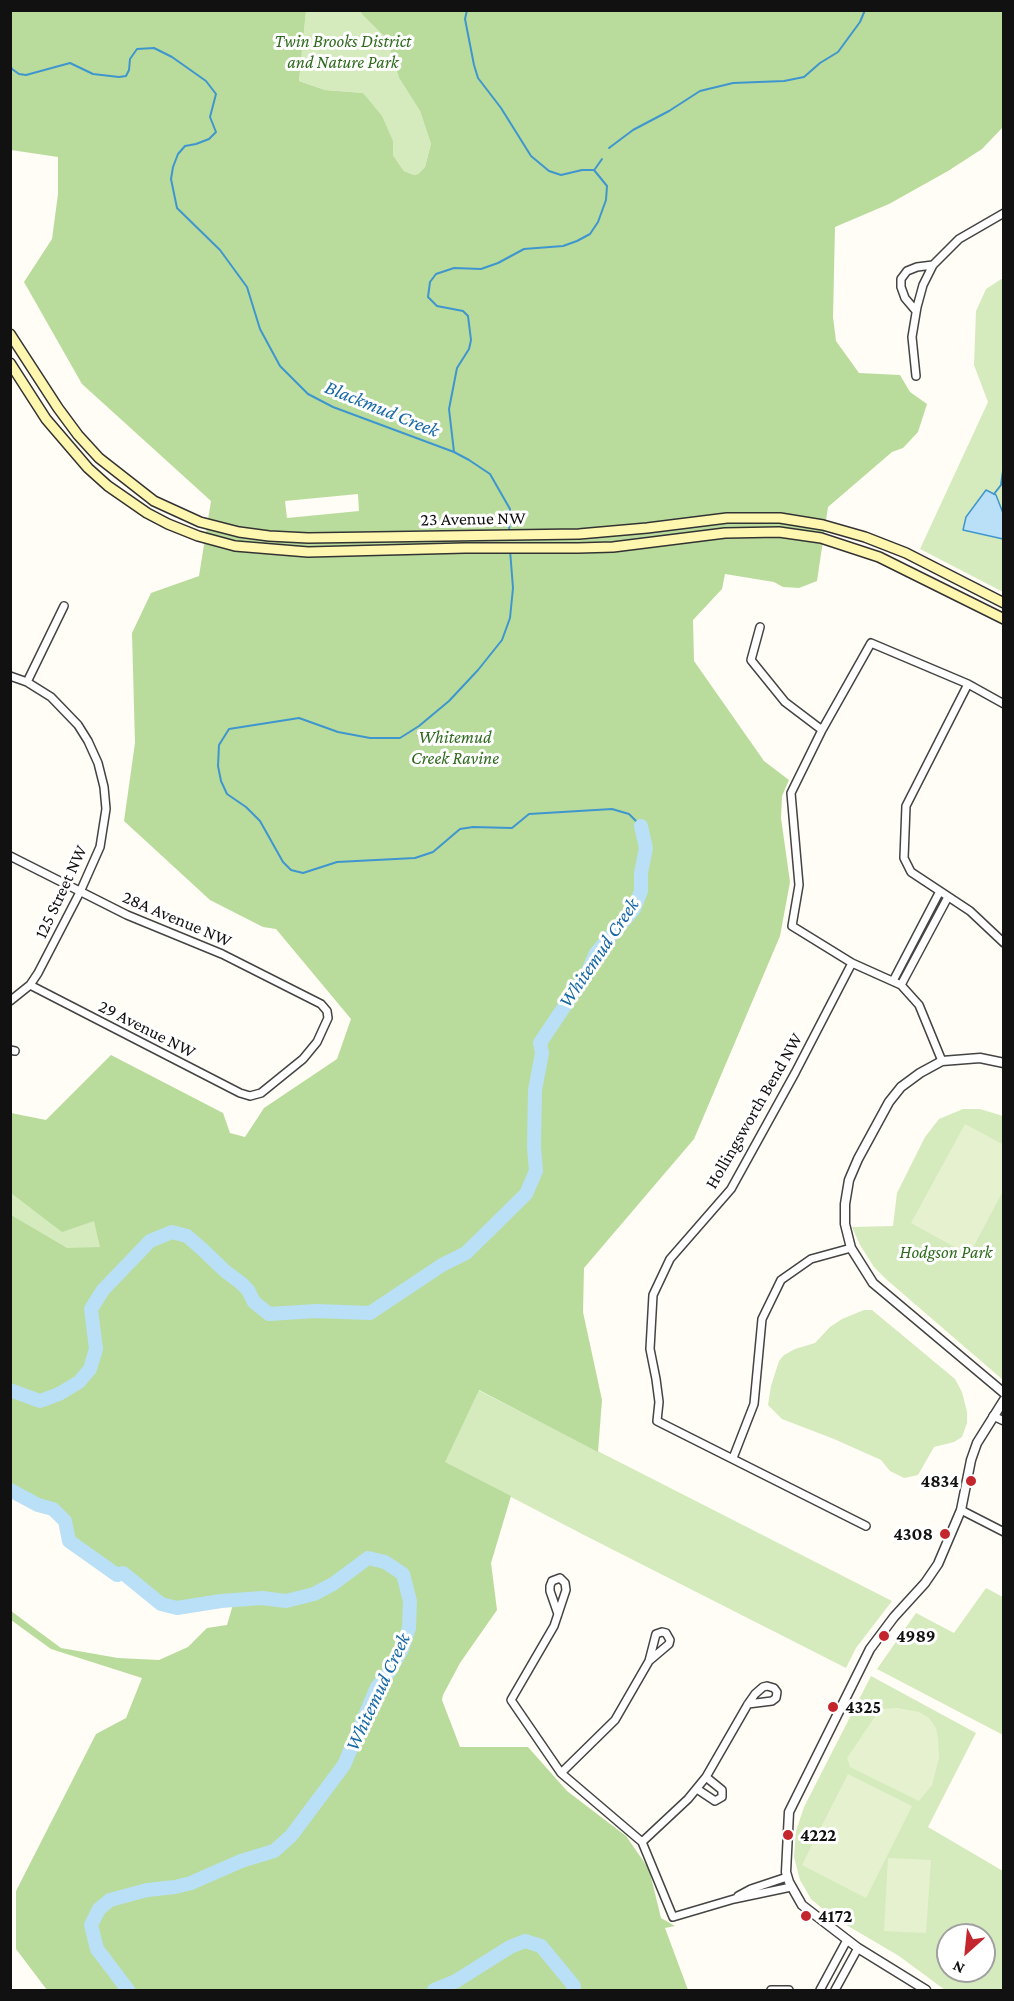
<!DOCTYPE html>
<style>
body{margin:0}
#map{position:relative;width:1014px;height:2001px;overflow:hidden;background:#fffdf5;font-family:"Crimson Pro",serif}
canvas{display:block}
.frame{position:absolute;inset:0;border:12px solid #111;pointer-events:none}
.north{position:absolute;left:936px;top:1923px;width:60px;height:60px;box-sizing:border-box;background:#fff;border:2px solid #a0a0a0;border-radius:50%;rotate:207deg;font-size:16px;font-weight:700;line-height:24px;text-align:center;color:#111}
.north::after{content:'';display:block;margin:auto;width:21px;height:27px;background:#c4262e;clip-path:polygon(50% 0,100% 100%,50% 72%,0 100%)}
</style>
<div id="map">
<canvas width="1014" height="2001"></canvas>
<div class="frame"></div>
<div class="north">N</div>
</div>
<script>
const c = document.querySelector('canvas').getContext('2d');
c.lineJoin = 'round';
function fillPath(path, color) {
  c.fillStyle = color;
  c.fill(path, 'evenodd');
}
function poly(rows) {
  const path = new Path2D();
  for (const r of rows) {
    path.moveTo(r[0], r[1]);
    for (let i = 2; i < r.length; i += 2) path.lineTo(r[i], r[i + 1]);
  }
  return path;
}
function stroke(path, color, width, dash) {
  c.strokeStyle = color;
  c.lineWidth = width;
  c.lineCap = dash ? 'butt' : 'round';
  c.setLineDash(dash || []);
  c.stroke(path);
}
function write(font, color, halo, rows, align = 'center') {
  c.font = font + ' "Crimson Pro",serif';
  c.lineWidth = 6;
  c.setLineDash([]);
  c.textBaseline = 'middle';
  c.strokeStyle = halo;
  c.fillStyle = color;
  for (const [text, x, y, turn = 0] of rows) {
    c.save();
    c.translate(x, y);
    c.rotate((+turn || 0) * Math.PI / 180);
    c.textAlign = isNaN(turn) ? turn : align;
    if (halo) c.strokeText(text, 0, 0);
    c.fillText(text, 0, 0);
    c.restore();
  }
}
fillPath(poly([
 [306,11,362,11,362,13,387,39,399,78,420,111,431,144,425,167,418,174,414,175,404,171,401,167,393,155,393,141,363,93,325,90,299,81],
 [1003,278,1003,592,920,549,988,402,974,365,976,311,986,289],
 [963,1109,980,1109,1003,1116,1003,1380,887,1280,874,1267,860,1245,852,1227,893,1226,897,1193,925,1137,939,1119],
 [10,1148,160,1225,106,1276,11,1227],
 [864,1310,872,1310,955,1379,962,1392,967,1412,967,1423,962,1437,954,1442,934,1447,918,1475,904,1478,890,1471,881,1460,834,1439,782,1419,768,1405,771,1386,779,1361,784,1355,795,1349,815,1343,830,1327,842,1319],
 [478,1390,892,1601,856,1648,846,1668,584,1535,444,1462],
 [986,1588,1003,1597,1003,1735,877,1669,916,1613,954,1633],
 [871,1676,976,1733,928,1827,1003,1871,1003,1990,945,1990,899,1956,831,1916,811,1899,800,1880,794,1857,796,1831,804,1807],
 [948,1935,984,1935,984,1971,948,1971]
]), '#d5ebbd');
fillPath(poly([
 [11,11,306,11,299,81,325,90,363,93,382,116,393,141,393,155,401,167,404,171,414,175,418,174,425,167,431,144,420,111,399,78,387,39,361,13,362,11,1003,11,1003,127,982,149,948,171,889,204,835,227,833,317,836,341,859,373,900,375,910,392,927,404,918,432,903,448,892,452,828,507,817,581,799,588,783,587,774,582,725,574,722,589,693,620,694,661,764,761,789,780,782,796,781,818,790,882,780,936,694,1139,584,1268,583,1312,602,1400,598,1452,479,1390,445,1462,511,1496,491,1563,497,1610,460,1663,443,1695,442,1700,460,1747,528,1747,567,1791,626,1836,649,1869,661,1918,675,1926,665,1928,688,1990,47,1990,16,1949,16,1891,96,1734,126,1718,142,1678,51,1649,11,1620,11,1611,61,1648,118,1658,159,1660,188,1647,207,1628,227,1625,234,1601,177,1608,161,1604,123,1574,117,1575,69,1541,65,1521,53,1509,38,1505,11,1490,11,1215,67,1248,100,1247,94,1221,62,1232,11,1193,11,1113,46,1120,111,1055,223,1113,230,1133,245,1137,264,1108,337,1059,351,1019,276,929,263,927,210,900,124,821,135,743,132,633,151,593,199,576,211,501,82,384,24,282,52,239,58,194,58,157,11,150],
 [358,494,359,511,287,518,285,501]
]), '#b9dc9c');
fillPath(poly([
 [965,1124,1004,1145,1003,1191,969,1255,911,1223],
 [898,1708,919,1712,929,1718,936,1728,938,1738,939,1758,932,1785,919,1801,850,1767,847,1758,880,1709],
 [848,1774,912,1806,866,1898,802,1865],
 [888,1858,931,1860,926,1933,884,1931]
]), '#e6f2cf');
const water = poly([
 [986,490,996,495,1003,513,1003,539,963,530,966,517,986,490]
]);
fillPath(water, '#b9e0f7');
stroke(water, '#3f96cf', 1.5);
stroke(poly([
 [467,10,465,19,474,65,478,78,501,108,531,156,549,171,561,175,582,170,594,170,607,186,606,200,598,222,590,234,577,241,563,246,524,249,498,263,481,269,454,268,436,274,430,282,428,297,437,306,463,311,468,316,471,340,469,349,457,368,449,409,454,452,469,460,490,474,510,509,509,533],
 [10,65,12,69,19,74,26,75,70,63,93,74,119,77,126,76,129,70,130,59,137,49,154,48,172,57,206,81,216,94,210,117,216,132,209,139,196,144,185,146,178,154,173,167,171,179,177,208,220,250,247,287,260,329,280,366,308,394,333,407,454,452],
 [609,148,633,130,669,111,700,91,733,83,784,81,804,77,820,63,838,52,860,22,865,10],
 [595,169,602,159],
 [994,494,1001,485,1004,464],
 [510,550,513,588,510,618,502,640,478,670,449,701,419,726,400,738,370,738,338,732,299,718,229,729,219,745,218,766,221,781,227,794,246,807,260,821,283,862,291,870,303,873,337,862,415,858,433,852,460,829,473,827,512,828,529,814,612,809,629,814,641,826]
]), '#3f96cf', 2);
stroke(poly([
 [10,1390,40,1401,59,1394,79,1382,90,1369,96,1349,91,1309,103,1290,150,1241,172,1232,187,1236,202,1249,225,1271,241,1283,248,1290,254,1302,269,1314,316,1311,370,1313,442,1265,466,1253,526,1194,536,1171,534,1147,535,1090,542,1053,540,1043,588,971,596,953,634,909,641,891,641,873,646,848,641,826],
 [10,1490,38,1505,53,1509,65,1521,69,1541,117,1575,123,1573,161,1604,177,1608,221,1601,262,1598,286,1601,314,1594,333,1584,368,1558,385,1562,403,1574,410,1601,409,1628,402,1649,389,1672,377,1687,344,1765,291,1836,274,1851,241,1861,191,1883,175,1887,147,1890,110,1900,99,1909,91,1925,97,1949,128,1990],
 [434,1990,456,1981,510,1947,525,1941,541,1946,574,1986,573,1990]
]), '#b9e0f7', 14);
const minor = poly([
 [916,311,905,298,901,287,901,279,907,271,917,267,933,265],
 [916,376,912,337,917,307,923,285,933,265,959,239,1004,213],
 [760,627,751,660,785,702,822,730],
 [10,676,27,682,51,697,78,725,88,741,98,763,104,787,106,809,100,847,80,892,38,973,30,985,10,1001],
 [27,682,64,606],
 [968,684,906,806,904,858,911,872,970,911,1004,943],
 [10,856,127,915,222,954,321,1004,327,1011,328,1018,317,1042,303,1059,261,1093,250,1096,240,1093,30,985],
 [852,963,795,1073,731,1189,670,1259,653,1295,650,1349,656,1379,659,1402,657,1421,866,1526],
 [893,981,940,891],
 [901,985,948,897],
 [10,1050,15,1051],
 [942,1061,919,1005,901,985,852,963,792,926,799,885,791,793,822,730,871,643,968,684,1004,704],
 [993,1416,1004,1421],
 [733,1458,754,1404,762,1319,781,1280,811,1259,851,1248],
 [961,1510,1004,1532],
 [558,1614,550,1591,550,1586,552,1581,560,1578,565,1583,566,1590,554,1626,511,1700,561,1773,642,1842,673,1917,734,1899,791,1887],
 [561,1773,615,1720,649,1661,669,1644,670,1640,666,1633,662,1632,656,1634,649,1661],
 [697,1789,715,1801,722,1797,722,1790,706,1777],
 [642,1842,688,1799,706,1777,748,1704,755,1694,763,1687,767,1686,774,1688,777,1692,776,1698,772,1701,748,1704],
 [738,1896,751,1889,787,1877],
 [771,1990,789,1990],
 [820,1990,847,1940],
 [835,1990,858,1948]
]);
const tertiary = poly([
 [1004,1063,980,1058,942,1061,920,1073,901,1087,889,1102,858,1159,849,1180,845,1204,845,1224,851,1248,873,1283,1004,1393],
 [926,1990,858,1948,802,1905,789,1882,786,1872,789,1812,870,1649,894,1617,925,1583,938,1564,961,1510,971,1460,977,1443,1004,1400]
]);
const secondary = poly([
 [10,334,58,408,78,435,99,458,154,501,200,522,239,532,269,536,308,538,579,534,647,528,727,518,780,518,823,525,865,537,906,553,1004,603],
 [10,363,46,419,88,468,108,486,147,513,168,524,198,536,235,546,308,552,465,548,578,548,613,547,725,533,779,532,821,538,879,557,1004,619]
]);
stroke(minor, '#444', 10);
stroke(tertiary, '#444', 11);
stroke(secondary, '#333', 12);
stroke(minor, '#fff', 7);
stroke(tertiary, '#fff', 8);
stroke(secondary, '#fff6b0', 9);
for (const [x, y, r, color] of [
 [971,1481,6,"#c4262e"],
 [945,1534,6,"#c4262e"],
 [884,1636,6,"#c4262e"],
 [833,1707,6,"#c4262e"],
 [788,1835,6,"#c4262e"],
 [806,1916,6,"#c4262e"]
]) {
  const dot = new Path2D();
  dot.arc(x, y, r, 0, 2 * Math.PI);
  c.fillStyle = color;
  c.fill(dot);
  stroke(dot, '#fff', 2);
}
write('italic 18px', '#2f6b1f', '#fff', [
 ["Twin Brooks District",343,41],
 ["and Nature Park",343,62],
 ["Whitemud",455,737],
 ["Creek Ravine",455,758],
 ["Hodgson Park",946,1252]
]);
write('18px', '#111', '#fff', [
 ["23 Avenue NW",473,519,-1],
 ["125 Street NW",61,892,-65],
 ["28A Avenue NW",177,919,23],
 ["29 Avenue NW",147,1029,27],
 ["Hollingsworth Bend NW",754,1111,-60]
]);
write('bold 18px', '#111', '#fff', [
 ["4834",959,1481,"right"],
 ["4308",933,1534,"right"],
 ["4989",896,1636],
 ["4325",845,1707],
 ["4222",800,1835],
 ["4172",818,1916]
], 'left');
write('italic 20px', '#1768a6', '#fff', [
 ["Blackmud Creek",382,409,22],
 ["Whitemud Creek",599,953,-56],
 ["Whitemud Creek",378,1692,-65]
]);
</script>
